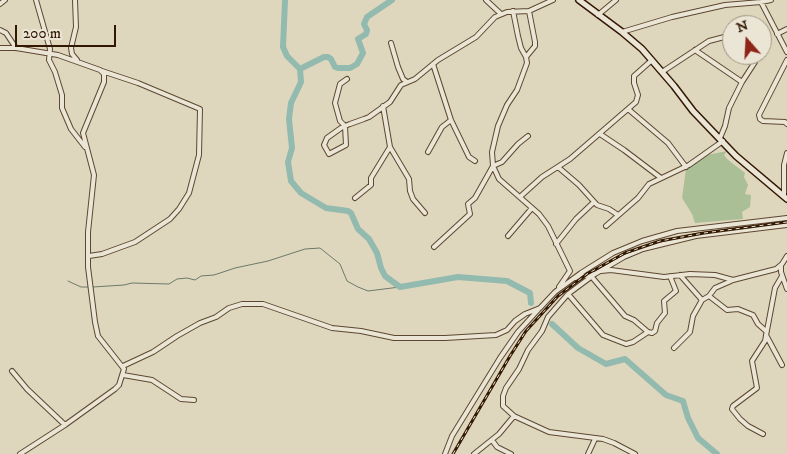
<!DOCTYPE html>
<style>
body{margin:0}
#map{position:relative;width:787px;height:454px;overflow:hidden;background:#dfd7bd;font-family:"IM FELL DW Pica",serif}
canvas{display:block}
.north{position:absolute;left:722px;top:15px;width:50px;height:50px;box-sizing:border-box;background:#eae5d4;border:1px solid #a09380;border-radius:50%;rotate:341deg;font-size:14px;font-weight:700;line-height:20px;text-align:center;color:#321702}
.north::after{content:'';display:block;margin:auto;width:18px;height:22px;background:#8f2418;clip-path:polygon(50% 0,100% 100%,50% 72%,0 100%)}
.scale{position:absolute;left:15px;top:25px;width:101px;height:22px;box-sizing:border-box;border:2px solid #321702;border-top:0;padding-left:6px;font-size:15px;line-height:18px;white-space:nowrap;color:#321702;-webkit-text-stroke:4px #eae5d4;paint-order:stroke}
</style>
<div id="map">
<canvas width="787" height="454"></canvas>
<div class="north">N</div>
<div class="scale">200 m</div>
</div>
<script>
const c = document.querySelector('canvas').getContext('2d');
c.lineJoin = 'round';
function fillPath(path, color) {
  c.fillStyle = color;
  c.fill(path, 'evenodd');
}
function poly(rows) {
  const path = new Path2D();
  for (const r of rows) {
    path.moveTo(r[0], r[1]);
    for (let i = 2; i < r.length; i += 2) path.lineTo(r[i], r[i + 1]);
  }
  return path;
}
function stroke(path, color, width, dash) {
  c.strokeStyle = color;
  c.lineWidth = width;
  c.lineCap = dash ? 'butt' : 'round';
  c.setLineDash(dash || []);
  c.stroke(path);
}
fillPath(poly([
 [727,151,724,155,727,159,745,173,744,177,748,185,745,194,751,195,750,207,742,212,743,219,695,223,692,214,682,198,686,169,707,155]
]), '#abbf96');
stroke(poly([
 [68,281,81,287,89,287],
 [93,287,124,285,132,283,169,284,177,279,187,278,195,280,201,276,214,275,235,268,268,261,305,249,320,248,340,264,347,281,358,287,368,291,400,287]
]), '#6c796a', 1);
stroke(poly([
 [285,0,283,47,287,56,300,69,301,82,291,103,289,119,292,148,288,162,291,181,301,193,326,208,348,211,351,213,358,229,369,239,377,253,381,268,385,276,400,287,458,277,507,281,530,293,531,303],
 [300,69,324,57,328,57,331,59,335,67,338,68,350,68,357,64,363,53,358,39,366,34,367,30,364,24,367,17,392,0],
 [552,324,578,348,606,364,625,359,666,395,683,401,688,418,698,438,717,454]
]), '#93baaf', 6);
const street = poly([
 [36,0,50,49,49,60,55,72,62,95,62,108,71,129,85,147],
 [75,0,76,27,71,48,72,54,77,60],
 [486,0,501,14],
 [761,2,787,52],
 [0,4,5,0],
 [513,11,518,36,521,48,526,57,527,63,517,90,507,105,498,126,492,152,493,166,499,179,539,214,548,226,570,271,559,287],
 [598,15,616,0],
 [0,30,6,33,16,48],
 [622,32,672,17,725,5,761,2,771,0],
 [777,34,787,29],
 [391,43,398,67,403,79,407,82],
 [0,48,16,48,58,55,100,70,104,74,104,82,83,133,94,175,88,232,88,267,95,322,98,336,124,369,119,385,115,389,65,425,20,454],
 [695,50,742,82],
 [526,57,535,46,535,42,529,11],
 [787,60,759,115,760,119,763,121,785,122,787,124],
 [433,64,451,120,469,157,475,161],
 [662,72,709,41,732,35],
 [383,106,390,147,409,179,410,191,413,199,425,213],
 [628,109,668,143,686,167],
 [345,126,346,145,329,154,324,145,327,138,341,128,345,126,350,124,364,119,369,117,390,102,401,85,415,79,438,60,476,37,495,17,507,12,529,11,553,0],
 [345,126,340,121,335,103,340,84,347,79],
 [600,134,624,150,661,178],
 [720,138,725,126,729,108,742,82,755,62,753,55],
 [428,152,442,127,451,120],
 [558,167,579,185,597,205,609,209,618,215],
 [521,196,542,177,570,159,636,102,638,95,634,83,634,76,652,60],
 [784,196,784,165,787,153],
 [355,198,371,185,371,178,390,147],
 [606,226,638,198,649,184,689,165,723,141],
 [508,236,532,208],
 [556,244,576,219,594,202],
 [434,247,470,214,468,204,475,198,493,166,502,162,518,144,528,136],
 [89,256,102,254,135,242,170,219,179,209,189,193,199,155,200,109,138,83,102,71],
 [781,266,781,272,787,289],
 [601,271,611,270,664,277,690,274,715,275,733,280,776,269,782,264,787,256],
 [680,275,702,300],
 [591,276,625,316,634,320,648,332,652,333,655,331,657,323,665,313,664,301,676,291,670,276],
 [575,278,593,274],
 [568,294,603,335,626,344,633,342,648,332],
 [709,296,727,310,738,309,753,315,758,324,766,331],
 [766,335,782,365],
 [674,348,690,332,693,316,702,300,709,296,715,288,731,281],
 [123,366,153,352,177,336,200,323,216,317,229,308,242,304,263,304,332,328,361,331,394,338,445,338,496,335,507,330,515,321,525,314,540,308,555,292,581,273,613,253,642,241,677,231,787,218],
 [12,371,27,389,65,425],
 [123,375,152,380,181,399,194,400],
 [763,434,748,426,740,419,732,409,733,406,757,388,752,361,765,341,775,288,782,276],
 [492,440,497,447,511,454],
 [445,454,452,436,500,358,518,332,538,310],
 [474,454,499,434,514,416],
 [588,454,595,439],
 [635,454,614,443,603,439,549,432,514,416,503,406,503,396,506,388,519,369,528,350,542,331,548,317,568,294,595,274,624,257,643,249,696,236,787,225]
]);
const secondary = poly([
 [579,0,622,32,642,49,674,86,693,111,736,156,787,199]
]);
stroke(street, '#5d4731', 6);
stroke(secondary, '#321702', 8);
stroke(street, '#eae5d4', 4);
stroke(secondary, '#eae5d4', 5);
const rail = poly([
 [453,454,510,356,526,331,558,296,587,274,625,253,660,241,704,233,787,222]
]);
stroke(rail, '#321702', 3);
stroke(rail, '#eae5d4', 1, [4]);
</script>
